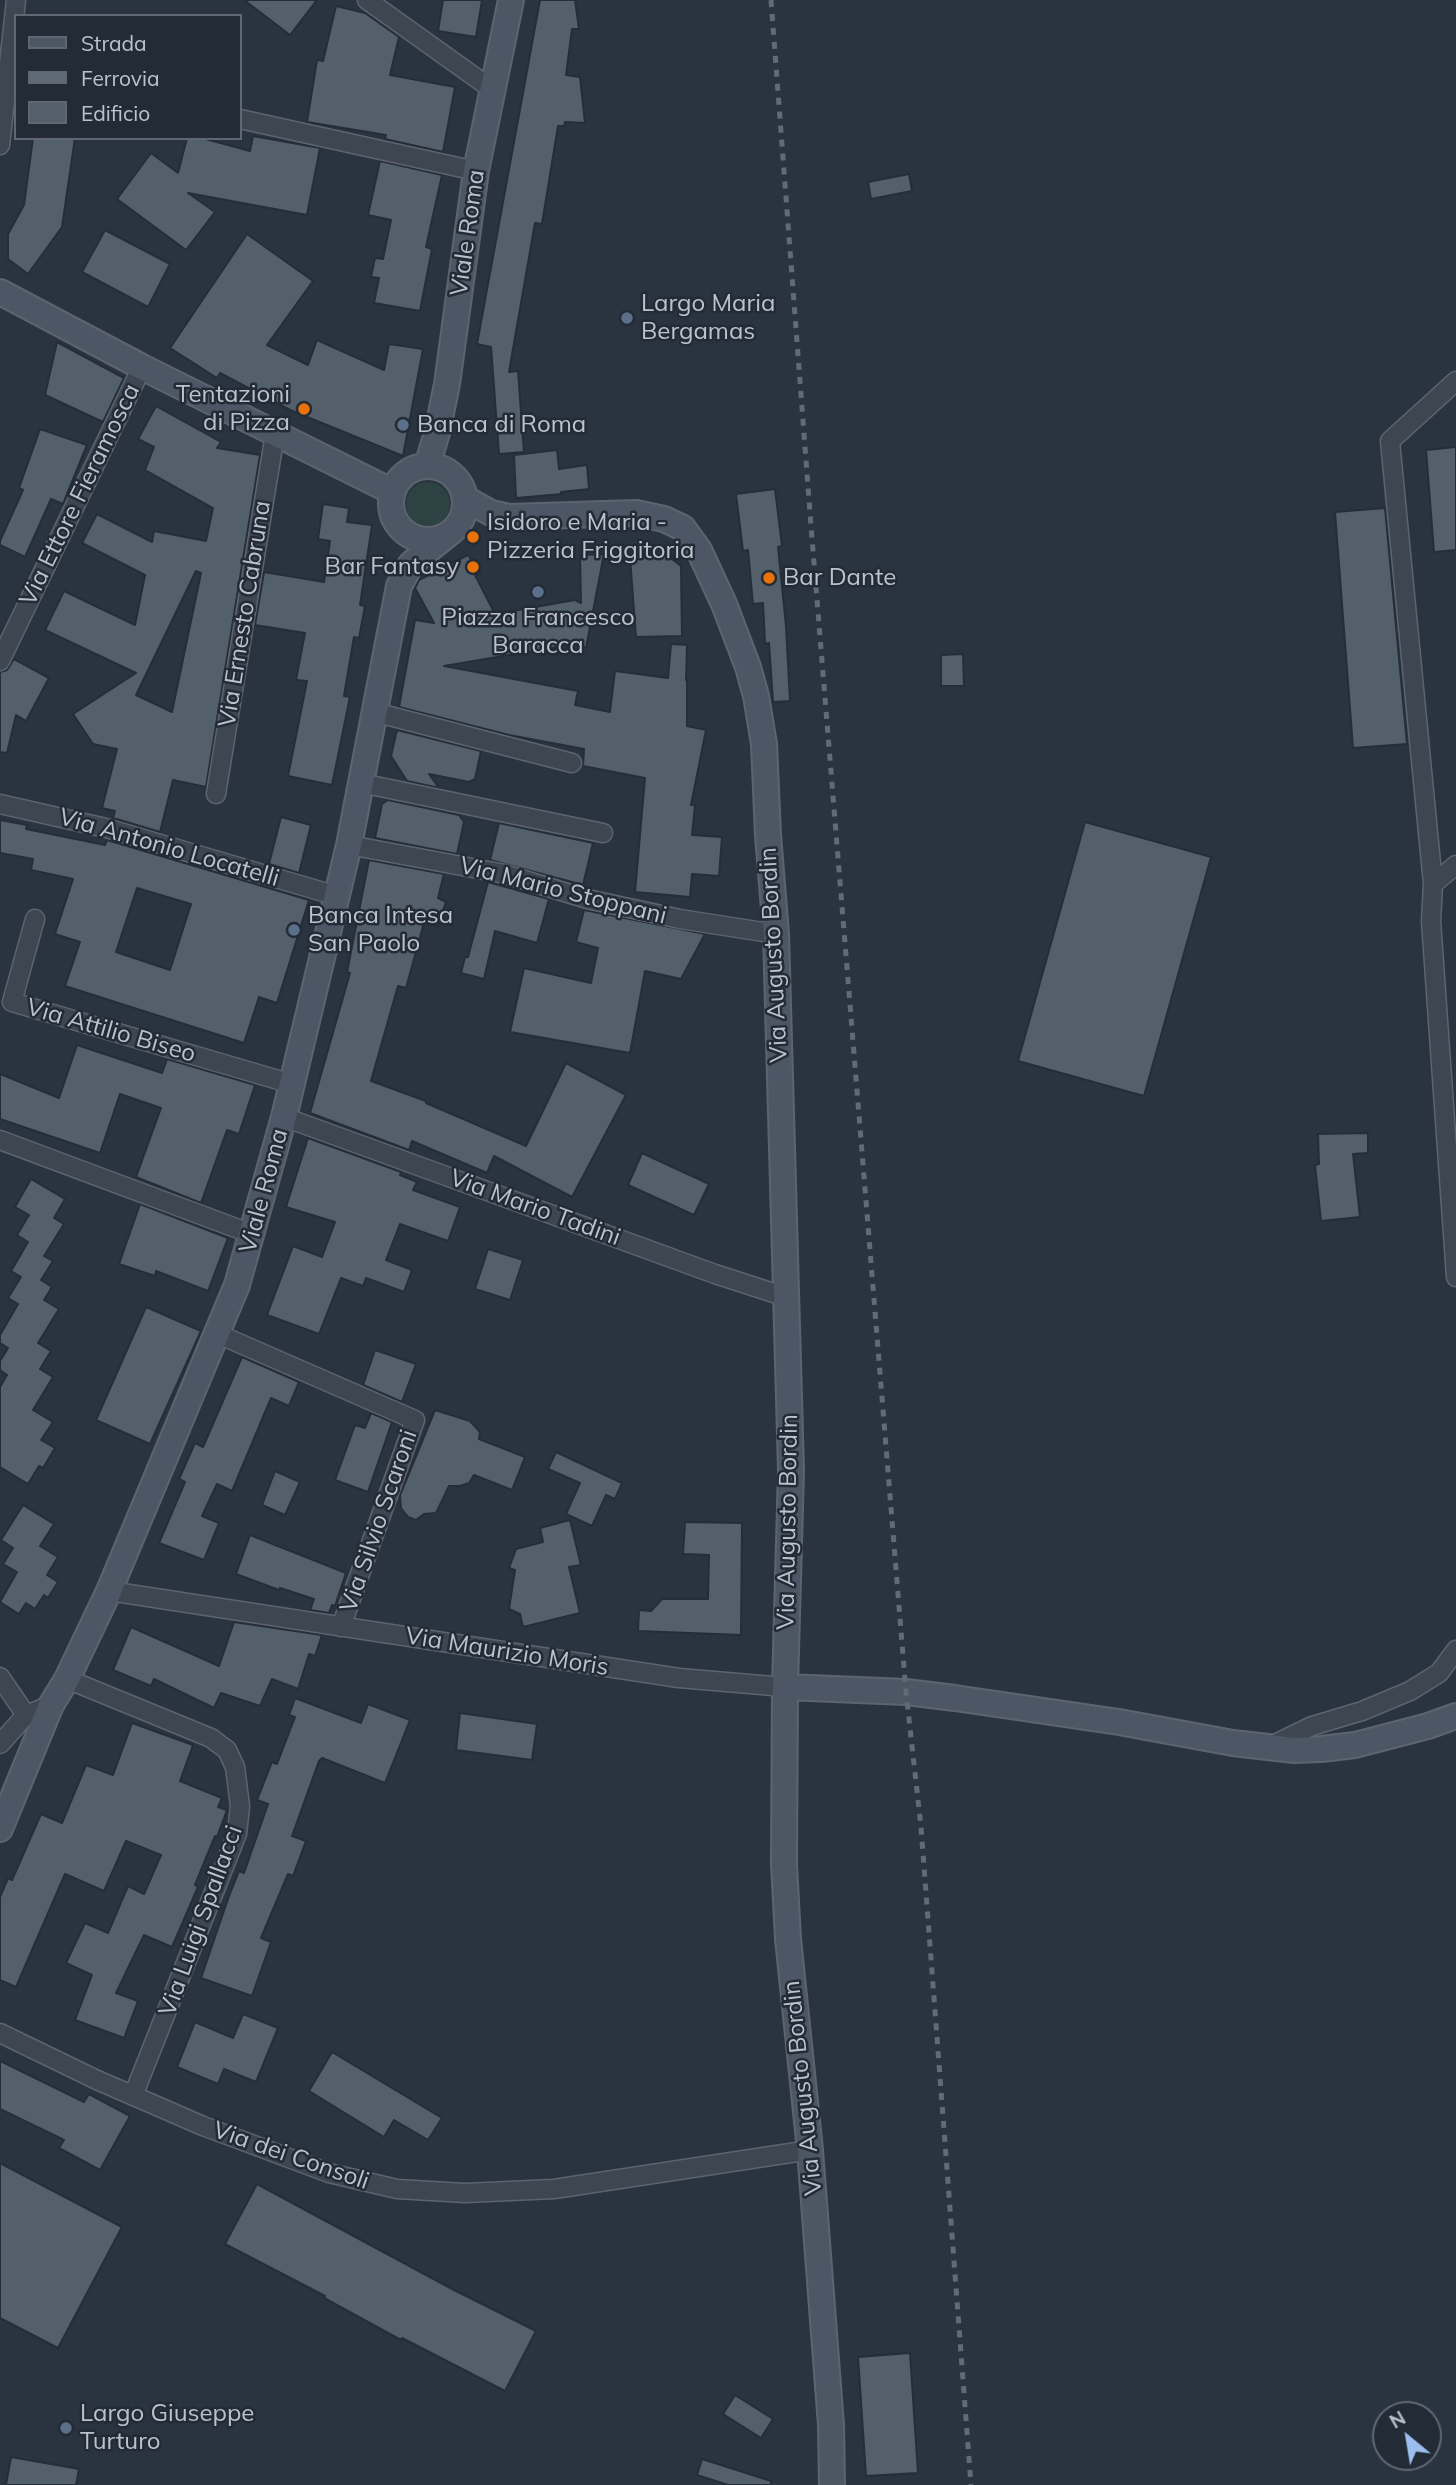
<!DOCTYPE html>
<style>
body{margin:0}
#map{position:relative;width:1456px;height:2485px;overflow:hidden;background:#2a3441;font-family:Mulish,sans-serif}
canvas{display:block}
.legend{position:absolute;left:14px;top:14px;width:228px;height:126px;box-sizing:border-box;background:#232b36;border:2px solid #606772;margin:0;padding:9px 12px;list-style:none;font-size:21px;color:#bbc2cb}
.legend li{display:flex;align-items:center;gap:14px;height:35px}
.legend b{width:35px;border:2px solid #606772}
.north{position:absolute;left:1372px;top:2401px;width:70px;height:70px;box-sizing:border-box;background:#232b36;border:2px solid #606772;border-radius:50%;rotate:330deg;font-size:19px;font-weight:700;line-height:28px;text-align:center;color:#bbc2cb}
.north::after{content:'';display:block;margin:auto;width:24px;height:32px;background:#9cbeef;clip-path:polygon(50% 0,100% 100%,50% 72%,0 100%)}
</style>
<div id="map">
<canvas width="1456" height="2485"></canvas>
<ul class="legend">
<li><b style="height:9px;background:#4d5664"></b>Strada</li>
<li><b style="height:9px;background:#616b77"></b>Ferrovia</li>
<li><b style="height:19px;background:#545f6c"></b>Edificio</li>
</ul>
<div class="north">N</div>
</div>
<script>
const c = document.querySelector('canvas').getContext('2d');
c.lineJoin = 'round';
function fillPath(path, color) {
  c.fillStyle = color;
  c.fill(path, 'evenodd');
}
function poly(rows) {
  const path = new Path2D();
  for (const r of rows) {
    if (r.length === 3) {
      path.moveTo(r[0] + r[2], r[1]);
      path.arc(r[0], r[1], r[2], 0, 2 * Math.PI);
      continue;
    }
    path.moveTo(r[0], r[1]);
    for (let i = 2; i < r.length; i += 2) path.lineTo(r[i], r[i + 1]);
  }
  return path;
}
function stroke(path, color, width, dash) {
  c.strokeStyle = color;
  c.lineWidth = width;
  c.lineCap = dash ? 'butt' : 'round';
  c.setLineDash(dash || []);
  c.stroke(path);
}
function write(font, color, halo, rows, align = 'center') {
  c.font = font + ' Mulish,sans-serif';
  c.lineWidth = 5;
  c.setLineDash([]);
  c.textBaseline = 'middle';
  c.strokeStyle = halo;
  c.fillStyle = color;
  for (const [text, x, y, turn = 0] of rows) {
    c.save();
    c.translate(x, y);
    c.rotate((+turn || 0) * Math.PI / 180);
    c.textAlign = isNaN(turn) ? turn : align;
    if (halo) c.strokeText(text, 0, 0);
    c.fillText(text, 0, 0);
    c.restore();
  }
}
fillPath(poly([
 [428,504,22]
]), '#2d4243');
const building = poly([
 [244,0,317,0,290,35,244,0],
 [443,0,482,0,476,37,438,31,443,0],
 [540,0,575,0,579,29,572,29,566,75,580,77,585,123,565,122,564,126,558,126,542,224,535,223,509,372,518,371,524,452,499,454,491,347,477,344,540,0],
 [336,6,365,13,399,37,390,75,455,87,443,152,385,139,386,135,307,122,317,60,323,61,336,6],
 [253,136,320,148,307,215,188,193,215,212,186,250,117,199,151,153,178,173,187,138,202,138,250,151,253,136],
 [33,138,75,138,62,227,28,274,8,259,8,234,24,205,33,138],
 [380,161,442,175,426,247,432,249,420,311,374,303,379,278,371,277,375,258,383,259,391,220,368,215,380,161],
 [909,174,912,191,871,199,868,182,909,174],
 [105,230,170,264,148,307,82,272,105,230],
 [247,234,313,281,267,345,308,365,317,340,384,370,389,344,423,349,403,456,290,410,220,373,217,378,170,348,247,234],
 [57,342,124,378,103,422,45,395,57,342],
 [156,406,221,442,217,448,260,455,206,787,173,780,160,832,113,818,115,811,102,808,117,749,93,744,73,714,136,673,45,630,64,591,135,625,145,575,82,543,97,514,152,542,154,531,206,541,213,508,145,470,154,447,138,439,156,406],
 [196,571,201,573,172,712,136,695,196,571],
 [40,429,87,445,63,504,51,499,25,557,0,545,0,541,23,490,19,488,40,429],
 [1456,447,1456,550,1434,552,1426,450,1456,447],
 [557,450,559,469,587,465,589,489,561,492,562,494,516,498,514,455,557,450],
 [775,489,782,546,778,547,786,626,790,701,773,702,769,643,765,644,763,603,753,604,748,550,743,551,736,494,775,489],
 [323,504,349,508,347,522,372,525,360,605,365,606,359,638,354,637,344,696,350,697,332,785,288,776,307,681,296,680,305,633,255,625,264,572,324,582,330,541,318,539,323,504],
 [1385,508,1407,744,1353,748,1335,512,1385,508],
 [604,554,586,648,575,644,444,666,578,691,575,705,610,712,615,671,668,678,671,644,687,645,686,680,687,679,687,726,706,730,691,805,695,805,692,835,722,837,719,876,692,874,690,897,635,892,645,778,583,766,584,749,509,735,399,707,415,620,434,623,415,588,419,580,468,555,480,573,475,575,495,614,575,600,581,603,580,555,604,554],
 [668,556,681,566,682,636,636,637,630,558,668,556],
 [963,654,964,686,941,686,941,655,963,654],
 [14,659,49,678,26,721,16,715,7,753,0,752,0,672,7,670,14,659],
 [397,730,481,751,475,779,469,782,429,774,439,788,407,781,391,756,397,730],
 [388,800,459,815,464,822,457,854,375,838,382,804,388,800],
 [281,817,311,825,299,873,269,864,281,817],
 [0,820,27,825,26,829,105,845,107,840,309,900,277,1003,259,997,244,1043,65,986,80,942,55,934,73,879,31,870,33,859,0,853,0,820],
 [137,888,191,904,170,970,116,952,137,888],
 [1085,822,1211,857,1144,1096,1018,1061,1085,822],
 [499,823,593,843,583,885,490,860,499,823],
 [369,860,444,874,438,898,446,902,438,926,424,923,406,988,398,986,371,1081,426,1101,426,1103,526,1146,566,1063,626,1095,572,1197,494,1156,487,1173,412,1141,409,1150,310,1113,350,973,347,972,369,860],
 [488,882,549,899,537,943,495,931,484,979,461,973,465,957,468,957,488,882],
 [584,910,705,934,681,979,645,971,630,1053,510,1032,524,968,591,983,598,948,576,942,584,910],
 [77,1045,162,1073,167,1059,255,1085,239,1134,227,1130,201,1203,136,1177,161,1108,120,1094,100,1153,0,1119,0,1074,59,1098,77,1045],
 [1368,1133,1368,1153,1353,1154,1360,1217,1321,1221,1315,1165,1319,1164,1318,1134,1368,1133],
 [308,1138,401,1172,400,1175,417,1182,413,1190,460,1207,448,1241,400,1224,386,1260,412,1270,404,1292,366,1278,363,1286,341,1278,319,1334,267,1315,293,1246,322,1257,335,1222,286,1207,308,1138],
 [642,1153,709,1184,694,1215,628,1185,642,1153],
 [31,1179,65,1199,54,1218,64,1224,44,1256,53,1261,41,1280,52,1287,44,1300,59,1309,38,1343,51,1351,40,1369,53,1377,33,1410,53,1422,41,1440,55,1448,43,1468,39,1466,28,1484,0,1467,0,1387,7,1375,0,1370,0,1361,8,1348,0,1343,0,1335,18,1304,8,1298,21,1277,11,1271,28,1242,17,1235,29,1215,15,1207,31,1179],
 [140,1204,228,1238,208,1291,156,1271,155,1276,119,1264,140,1204],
 [488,1249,523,1260,510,1300,475,1289,488,1249],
 [146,1307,201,1331,150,1444,96,1420,146,1307],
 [375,1350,416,1364,402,1402,363,1385,375,1350],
 [242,1357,299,1382,289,1406,271,1398,232,1491,217,1484,202,1516,219,1523,204,1560,159,1543,185,1482,179,1479,195,1443,203,1447,242,1357],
 [435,1410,470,1421,480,1432,479,1439,525,1457,512,1490,474,1475,469,1483,460,1486,449,1486,436,1513,424,1514,416,1520,408,1517,401,1508,400,1495,435,1410],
 [371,1413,392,1422,368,1492,335,1480,355,1425,365,1428,371,1413],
 [556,1452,622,1483,615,1499,606,1495,592,1526,566,1514,580,1483,548,1469,556,1452],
 [275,1471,300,1482,285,1515,262,1505,275,1471],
 [23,1505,54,1524,40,1546,58,1557,47,1575,58,1582,48,1598,44,1595,35,1609,26,1603,19,1614,0,1602,17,1572,3,1564,13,1548,1,1540,23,1505],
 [570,1520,581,1565,569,1567,580,1613,523,1627,520,1614,509,1609,515,1570,509,1568,516,1549,543,1542,540,1528,570,1520],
 [685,1522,742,1523,741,1635,638,1631,639,1610,651,1611,662,1599,708,1599,709,1555,683,1554,685,1522],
 [250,1535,346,1573,335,1606,332,1605,329,1613,310,1610,314,1599,280,1588,279,1590,236,1574,250,1535],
 [234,1622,322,1635,315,1656,309,1654,298,1689,272,1679,260,1706,221,1693,214,1708,154,1679,151,1686,113,1670,131,1627,219,1666,234,1622],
 [295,1698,361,1723,368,1704,410,1720,385,1783,322,1758,319,1761,292,1836,306,1841,293,1876,288,1874,261,1938,271,1942,252,1996,201,1978,229,1896,239,1871,244,1873,268,1804,257,1800,272,1762,277,1764,295,1717,289,1715,295,1698],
 [460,1713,537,1724,532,1760,456,1750,460,1713],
 [132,1723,193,1745,180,1781,222,1798,218,1807,227,1810,217,1837,215,1836,195,1885,198,1887,172,1947,144,1935,116,1993,138,2001,124,2038,75,2020,92,1975,66,1963,85,1923,108,1933,128,1886,144,1894,161,1855,126,1841,104,1891,65,1874,16,1987,0,1980,0,1897,8,1878,12,1880,41,1814,62,1823,86,1765,113,1775,132,1723],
 [243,2014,278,2028,256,2082,224,2069,218,2084,177,2067,195,2022,233,2038,243,2014],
 [332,2052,442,2118,428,2140,394,2120,384,2137,309,2091,332,2052],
 [0,2061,84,2102,89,2094,130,2116,100,2170,59,2148,64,2140,0,2109,0,2061],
 [0,2163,122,2227,58,2348,0,2318,0,2163],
 [257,2184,454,2290,536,2331,505,2391,402,2338,401,2340,324,2298,325,2296,225,2244,257,2184],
 [910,2353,918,2473,866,2476,858,2357,910,2353],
 [735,2395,773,2419,761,2438,723,2414,735,2395],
 [11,2457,79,2469,76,2485,6,2485,11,2457],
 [702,2459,771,2481,771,2485,728,2485,697,2475,702,2459]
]);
fillPath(building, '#545f6c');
stroke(building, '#252d38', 2);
const street = poly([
 [367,0,493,90],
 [240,119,476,171],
 [0,145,16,0],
 [1456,381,1390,441,1433,884,1431,921,1456,1277],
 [0,661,142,367],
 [374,712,572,763],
 [361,783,603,833],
 [216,794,275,434],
 [0,804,106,828,337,896],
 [349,845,505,874,587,899,680,919,776,934],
 [1433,884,1456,865],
 [35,919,12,1002,292,1084],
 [284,1117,715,1274,786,1297],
 [0,1140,252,1234],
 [218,1334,415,1420,341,1627],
 [109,1591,679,1678,785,1687],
 [0,1677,26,1715],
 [67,1679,211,1738,227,1750,235,1767,240,1806,237,1834,133,2096],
 [0,1744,26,1715,51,1705],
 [1267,1748,1312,1726,1362,1711,1410,1691,1439,1673,1456,1650],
 [0,2033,97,2080,203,2126,329,2173,397,2189,465,2193,554,2189,810,2150]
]);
const secondary = poly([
 [0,292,142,367,393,492],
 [428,503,37],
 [427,466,437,433,447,384,476,171,511,0],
 [466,499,491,513,509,517,636,513,664,519,683,528,699,550,724,604,748,667,756,696,764,744,768,835,776,934,791,1470,785,1687,784,1864,788,1939,810,2150,831,2425,832,2485],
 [785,1687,906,1692,955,1698,1119,1722,1233,1743,1294,1750,1321,1749,1355,1745,1428,1726,1456,1716],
 [0,1829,51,1705,67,1679,109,1591,237,1285,284,1117,349,845,399,586,411,564,447,535]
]);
stroke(street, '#5c646e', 21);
stroke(secondary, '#5c646e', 28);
stroke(street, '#3e4651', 18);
stroke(secondary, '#4d5664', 24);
stroke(poly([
 [771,0,811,526,906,1692,921,1827,971,2485]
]), '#616b77', 5, [7, 7]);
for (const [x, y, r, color] of [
 [627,318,7,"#5c6f8a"],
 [304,409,7,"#e8710a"],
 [403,425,7,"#5c6f8a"],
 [473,537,7,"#e8710a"],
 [473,567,7,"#e8710a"],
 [769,578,7,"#e8710a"],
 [538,592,7,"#5c6f8a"],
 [294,930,7,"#5c6f8a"],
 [66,2428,7,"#5c6f8a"]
]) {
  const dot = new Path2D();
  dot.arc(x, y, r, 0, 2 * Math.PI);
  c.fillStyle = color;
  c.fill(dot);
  stroke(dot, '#232b36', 2.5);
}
write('24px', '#bbc2cb', '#232b36', [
 ["Viale Roma",468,233,-82],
 ["Via Ettore Fieramosca",80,495,-64],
 ["Via Ernesto Cabruna",245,614,-81],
 ["Via Antonio Locatelli",169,848,16],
 ["Via Mario Stoppani",563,891,14],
 ["Via Augusto Bordin",774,955,-93],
 ["Via Attilio Biseo",111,1031,16],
 ["Viale Roma",264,1191,-75],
 ["Via Mario Tadini",535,1208,20],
 ["Via Silvio Scaroni",379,1521,-71],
 ["Via Augusto Bordin",788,1522,-89],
 ["Via Maurizio Moris",507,1652,9],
 ["Via Luigi Spallacci",201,1921,-70],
 ["Via Augusto Bordin",803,2088,-96],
 ["Via dei Consoli",291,2156,19]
]);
write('24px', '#bbc2cb', '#232b36', [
 ["Largo Maria",641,304],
 ["Bergamas",641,332],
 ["Tentazioni",290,395,"right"],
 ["di Pizza",290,423,"right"],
 ["Banca di Roma",417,425],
 ["Isidoro e Maria -",487,523],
 ["Pizzeria Friggitoria",487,551],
 ["Bar Fantasy",459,567,"right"],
 ["Bar Dante",783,578],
 ["Piazza Francesco",538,618,"center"],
 ["Baracca",538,646,"center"],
 ["Banca Intesa",308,916],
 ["San Paolo",308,944],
 ["Largo Giuseppe",80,2414],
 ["Turturo",80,2442]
], 'left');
</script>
